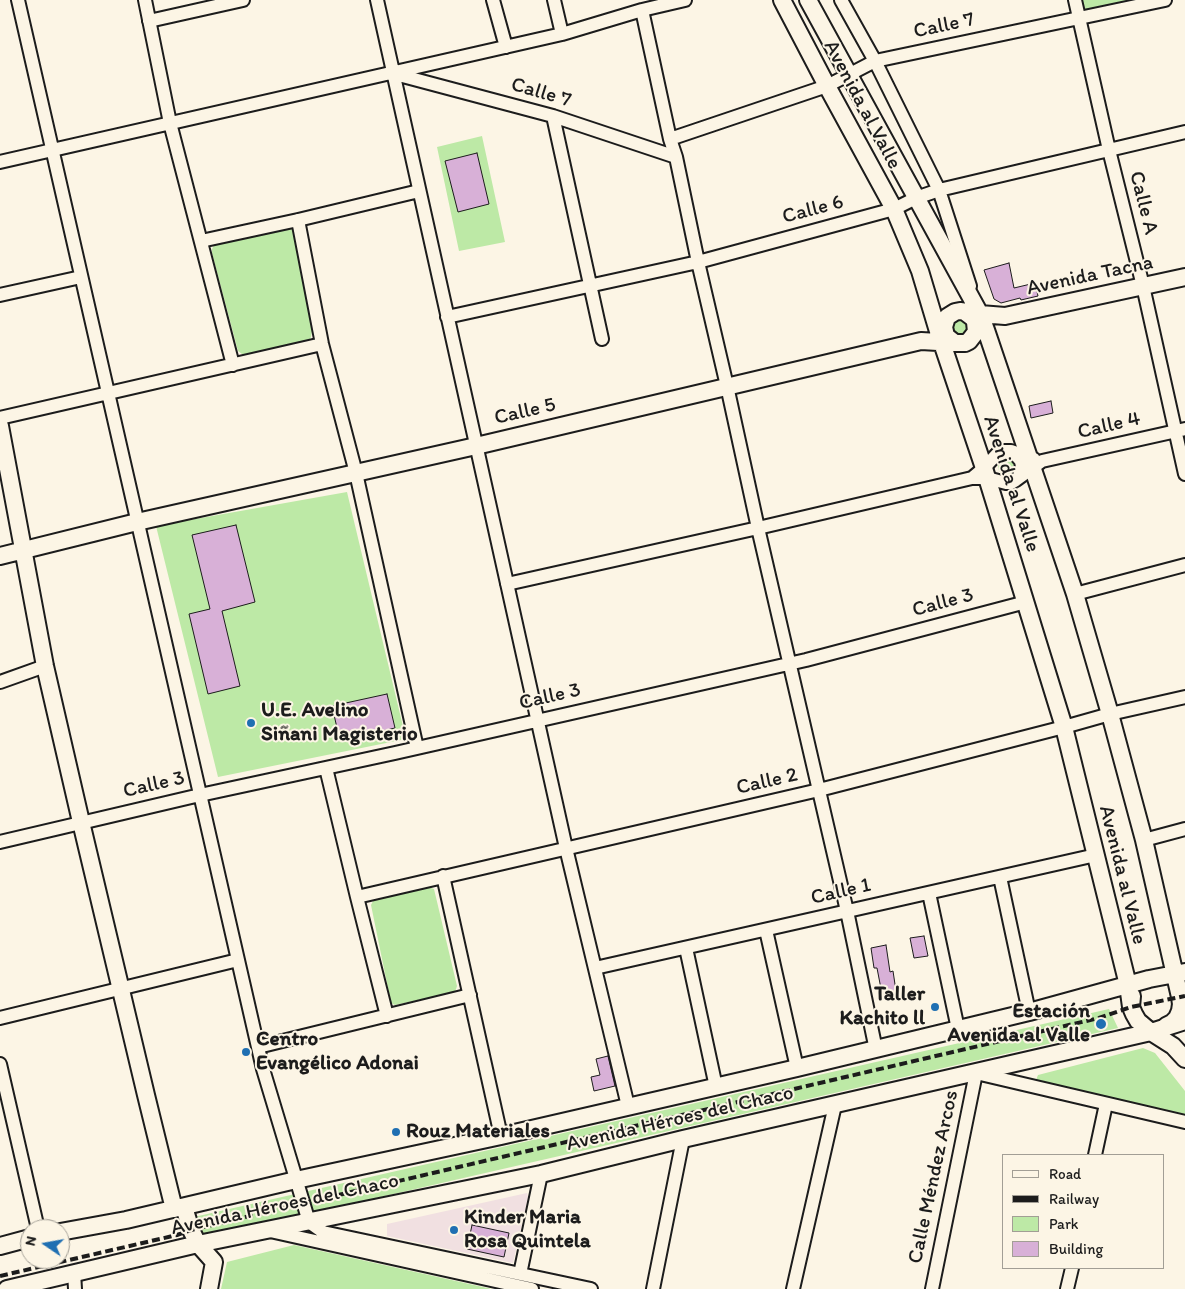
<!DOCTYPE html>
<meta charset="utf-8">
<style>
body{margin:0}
#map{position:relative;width:1185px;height:1289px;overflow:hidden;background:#fcf5e5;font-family:Itim,sans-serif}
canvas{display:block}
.legend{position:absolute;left:1002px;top:1154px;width:162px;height:115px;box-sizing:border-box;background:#fcf5e5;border:1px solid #a29e95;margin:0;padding:6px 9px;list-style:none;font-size:15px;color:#1c1c1c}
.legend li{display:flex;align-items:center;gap:10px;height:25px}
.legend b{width:25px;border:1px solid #a29e95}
.north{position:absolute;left:20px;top:1219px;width:50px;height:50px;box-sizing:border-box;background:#fcf5e5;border:1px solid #a29e95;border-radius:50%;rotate:282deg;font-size:14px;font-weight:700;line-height:20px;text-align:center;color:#1c1c1c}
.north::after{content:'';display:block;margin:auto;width:18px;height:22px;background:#1f6fb2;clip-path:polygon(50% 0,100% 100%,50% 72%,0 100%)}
</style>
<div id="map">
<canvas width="1185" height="1289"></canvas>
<ul class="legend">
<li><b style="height:6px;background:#fcf5e5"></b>Road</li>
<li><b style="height:6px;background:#1c1c1c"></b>Railway</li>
<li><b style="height:14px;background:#bde9a6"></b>Park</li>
<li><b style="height:14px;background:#d8b0d7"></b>Building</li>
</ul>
<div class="north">N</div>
</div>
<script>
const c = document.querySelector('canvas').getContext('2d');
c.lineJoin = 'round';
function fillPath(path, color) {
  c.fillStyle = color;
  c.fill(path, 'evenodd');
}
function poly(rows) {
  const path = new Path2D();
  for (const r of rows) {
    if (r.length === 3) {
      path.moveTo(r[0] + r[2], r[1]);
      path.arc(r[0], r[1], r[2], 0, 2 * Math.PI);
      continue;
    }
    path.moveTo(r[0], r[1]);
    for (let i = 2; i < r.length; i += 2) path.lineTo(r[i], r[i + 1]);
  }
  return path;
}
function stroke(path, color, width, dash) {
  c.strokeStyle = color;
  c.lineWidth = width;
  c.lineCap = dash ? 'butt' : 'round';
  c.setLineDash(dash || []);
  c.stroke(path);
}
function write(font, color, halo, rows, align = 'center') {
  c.font = font + ' Itim,sans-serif';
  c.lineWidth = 4;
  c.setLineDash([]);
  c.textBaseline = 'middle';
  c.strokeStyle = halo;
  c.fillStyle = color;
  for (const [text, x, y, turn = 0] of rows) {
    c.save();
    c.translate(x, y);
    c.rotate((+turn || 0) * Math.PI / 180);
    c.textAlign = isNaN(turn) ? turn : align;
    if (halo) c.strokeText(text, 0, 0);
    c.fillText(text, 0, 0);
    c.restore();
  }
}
fillPath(poly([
 [527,1193,528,1197,513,1263,387,1236,387,1224]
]), '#f1e0e1');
fillPath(poly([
 [1078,0,1138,0,1081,13],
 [482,136,505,242,459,251,437,147],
 [287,228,290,228,293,230,312,331,311,337,309,341,245,355,242,354,238,351,212,253,212,249,214,245],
 [960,320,966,321,969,328,962,336,955,334,952,329,952,326,955,321],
 [1006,467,8],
 [347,492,406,739,218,777,156,526],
 [427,886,434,889,457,986,455,992,395,1005,391,1003,371,905,374,899],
 [1109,1009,1118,1028,206,1237,200,1237,194,1217],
 [1143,1048,1155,1053,1185,1091,1185,1117,1039,1082,1036,1080,1038,1075],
 [294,1245,492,1289,221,1289,227,1262]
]), '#bde9a6');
const building = poly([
 [477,153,489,204,458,212,445,161,477,153],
 [1009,263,1014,288,1035,283,1038,296,1021,300,1020,298,1001,303,994,299,984,270,1009,263],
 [1051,401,1053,413,1031,418,1029,406,1051,401],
 [236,525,255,602,222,611,240,686,208,694,189,614,210,609,192,535,236,525],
 [387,694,395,728,340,741,332,706,387,694],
 [924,936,928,956,914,958,910,938,924,936],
 [886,945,890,972,893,971,896,991,882,994,877,968,874,968,871,948,886,945],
 [608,1056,615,1086,594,1091,591,1077,600,1075,596,1059,608,1056],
 [472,1225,509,1233,504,1257,467,1249,472,1225]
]);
fillPath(building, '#d8b0d7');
stroke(building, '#1c1c1c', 1);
const minor = poly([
 [18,0,263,1069,309,1222,323,1232,591,1289],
 [145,0,170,123,233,365],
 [377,0,566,848,628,1106],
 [493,0,506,47],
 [554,0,562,34],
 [841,0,875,61,939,190,970,286],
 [1075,0,1109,150,1143,286,1185,474],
 [642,10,670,139,676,157,698,262,727,386,758,528,847,911,876,1050],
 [149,21,243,0],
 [395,74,553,116,676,157],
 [553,116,602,339],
 [670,139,827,86,875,61,1165,0],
 [0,162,562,34,642,10,685,0],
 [298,220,322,344,356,473,417,748],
 [201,241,298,220,419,191],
 [0,295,81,277],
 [447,317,698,262,894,209,916,198,939,190,1185,132],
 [0,418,322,344],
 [1015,454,1021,461,1022,467,1019,476,1016,480,1011,483,1006,483,987,478,972,478,984,468,997,454,1001,451,1011,451,1034,459],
 [1016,480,1042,461,1185,429],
 [507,584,758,528,972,478],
 [1075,594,1185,565],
 [0,682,45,666],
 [326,768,357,897,387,1016],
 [1144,840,1185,829],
 [0,842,200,795,395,753,806,660,1026,602],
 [443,876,501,1136],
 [1000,877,1029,1012],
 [929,893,958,1029],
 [357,897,819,790,1064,727,1110,714,1185,697],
 [766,930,797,1068],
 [686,948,716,1087],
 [595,968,1096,855],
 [0,1018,238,960],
 [258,1047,470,995],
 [0,1064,38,1229],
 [1095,1155,1106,1104],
 [270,1231,532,1289],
 [74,1272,75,1289],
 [520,1274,541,1174],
 [653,1289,683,1139],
 [793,1289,835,1105],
 [932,1289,976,1073,1185,1122],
 [1067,1289,1072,1268]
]);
const major = poly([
 [782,0,827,86,894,209,920,271,937,328,984,468,1064,727,1128,985,1131,1007],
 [808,0,980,314,986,330,1075,594,1110,714,1144,840,1180,997,1181,1004,1180,1011,1177,1018,1172,1023,1166,1026],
 [965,312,973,318,975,322,976,332,969,341,965,343,955,343,946,336,944,327,947,317,955,312,960,311,980,314,1005,316,1185,277],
 [0,426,45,666,81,822,146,1095,174,1209],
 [0,556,137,522,476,446,921,341,955,343],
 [1132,996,1131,1007,1134,1014,1138,1021,1151,1032,1173,1046,1185,1059],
 [184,1207,191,1230,198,1244,214,1262,209,1289],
 [60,1232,126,1220,296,1180,501,1136,797,1068,1029,1012,1149,979,1185,972],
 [0,1246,30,1238],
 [7,1289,198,1244,541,1174,683,1139,1151,1032,1185,1021]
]);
stroke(minor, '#1c1c1c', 16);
stroke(major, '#1c1c1c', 20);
stroke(minor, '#fcf5e5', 12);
stroke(major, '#fcf5e5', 16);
stroke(poly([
 [0,1276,177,1235,191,1230,304,1203,1099,1018,1131,1007,1185,996]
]), '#1c1c1c', 4, [8, 4]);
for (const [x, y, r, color] of [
 [251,723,5,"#1f6fb2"],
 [935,1007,5,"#1f6fb2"],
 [1101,1024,6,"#1f6fb2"],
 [246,1052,5,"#1f6fb2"],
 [396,1132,5,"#1f6fb2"],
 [454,1230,5,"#1f6fb2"]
]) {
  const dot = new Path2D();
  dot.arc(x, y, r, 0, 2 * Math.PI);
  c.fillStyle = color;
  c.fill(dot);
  stroke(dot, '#fcf5e5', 2);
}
write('21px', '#1c1c1c', '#fcf5e5', [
 ["Calle 7",944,26,-12],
 ["Calle 7",541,93,16],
 ["Avenida al Valle",862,105,62],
 ["Calle A",1143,203,76],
 ["Calle 6",813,210,-15],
 ["Avenida Tacna",1090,276,-12],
 ["Calle 5",525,412,-13],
 ["Calle 4",1109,426,-13],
 ["Avenida al Valle",1011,484,72],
 ["Calle 3",943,603,-15],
 ["Calle 3",550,697,-13],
 ["Calle 2",767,782,-13],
 ["Calle 3",154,785,-13],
 ["Avenida al Valle",1122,875,76],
 ["Calle 1",841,892,-13],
 ["Avenida Héroes del Chaco",680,1119,-13],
 ["Calle Méndez Arcos",934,1177,-78],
 ["Avenida Héroes del Chaco",285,1205,-12]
]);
write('bold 21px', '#1c1c1c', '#fcf5e5', [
 ["U.E. Avelino",261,711],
 ["Siñani Magisterio",261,735],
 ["Taller",925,995,"right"],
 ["Kachito ll",925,1019,"right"],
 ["Estación",1090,1012,"right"],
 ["Avenida al Valle",1090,1036,"right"],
 ["Centro",256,1040],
 ["Evangélico Adonai",256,1064],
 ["Rouz Materiales",406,1132],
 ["Kinder Maria",464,1218],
 ["Rosa Quintela",464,1242]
], 'left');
</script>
